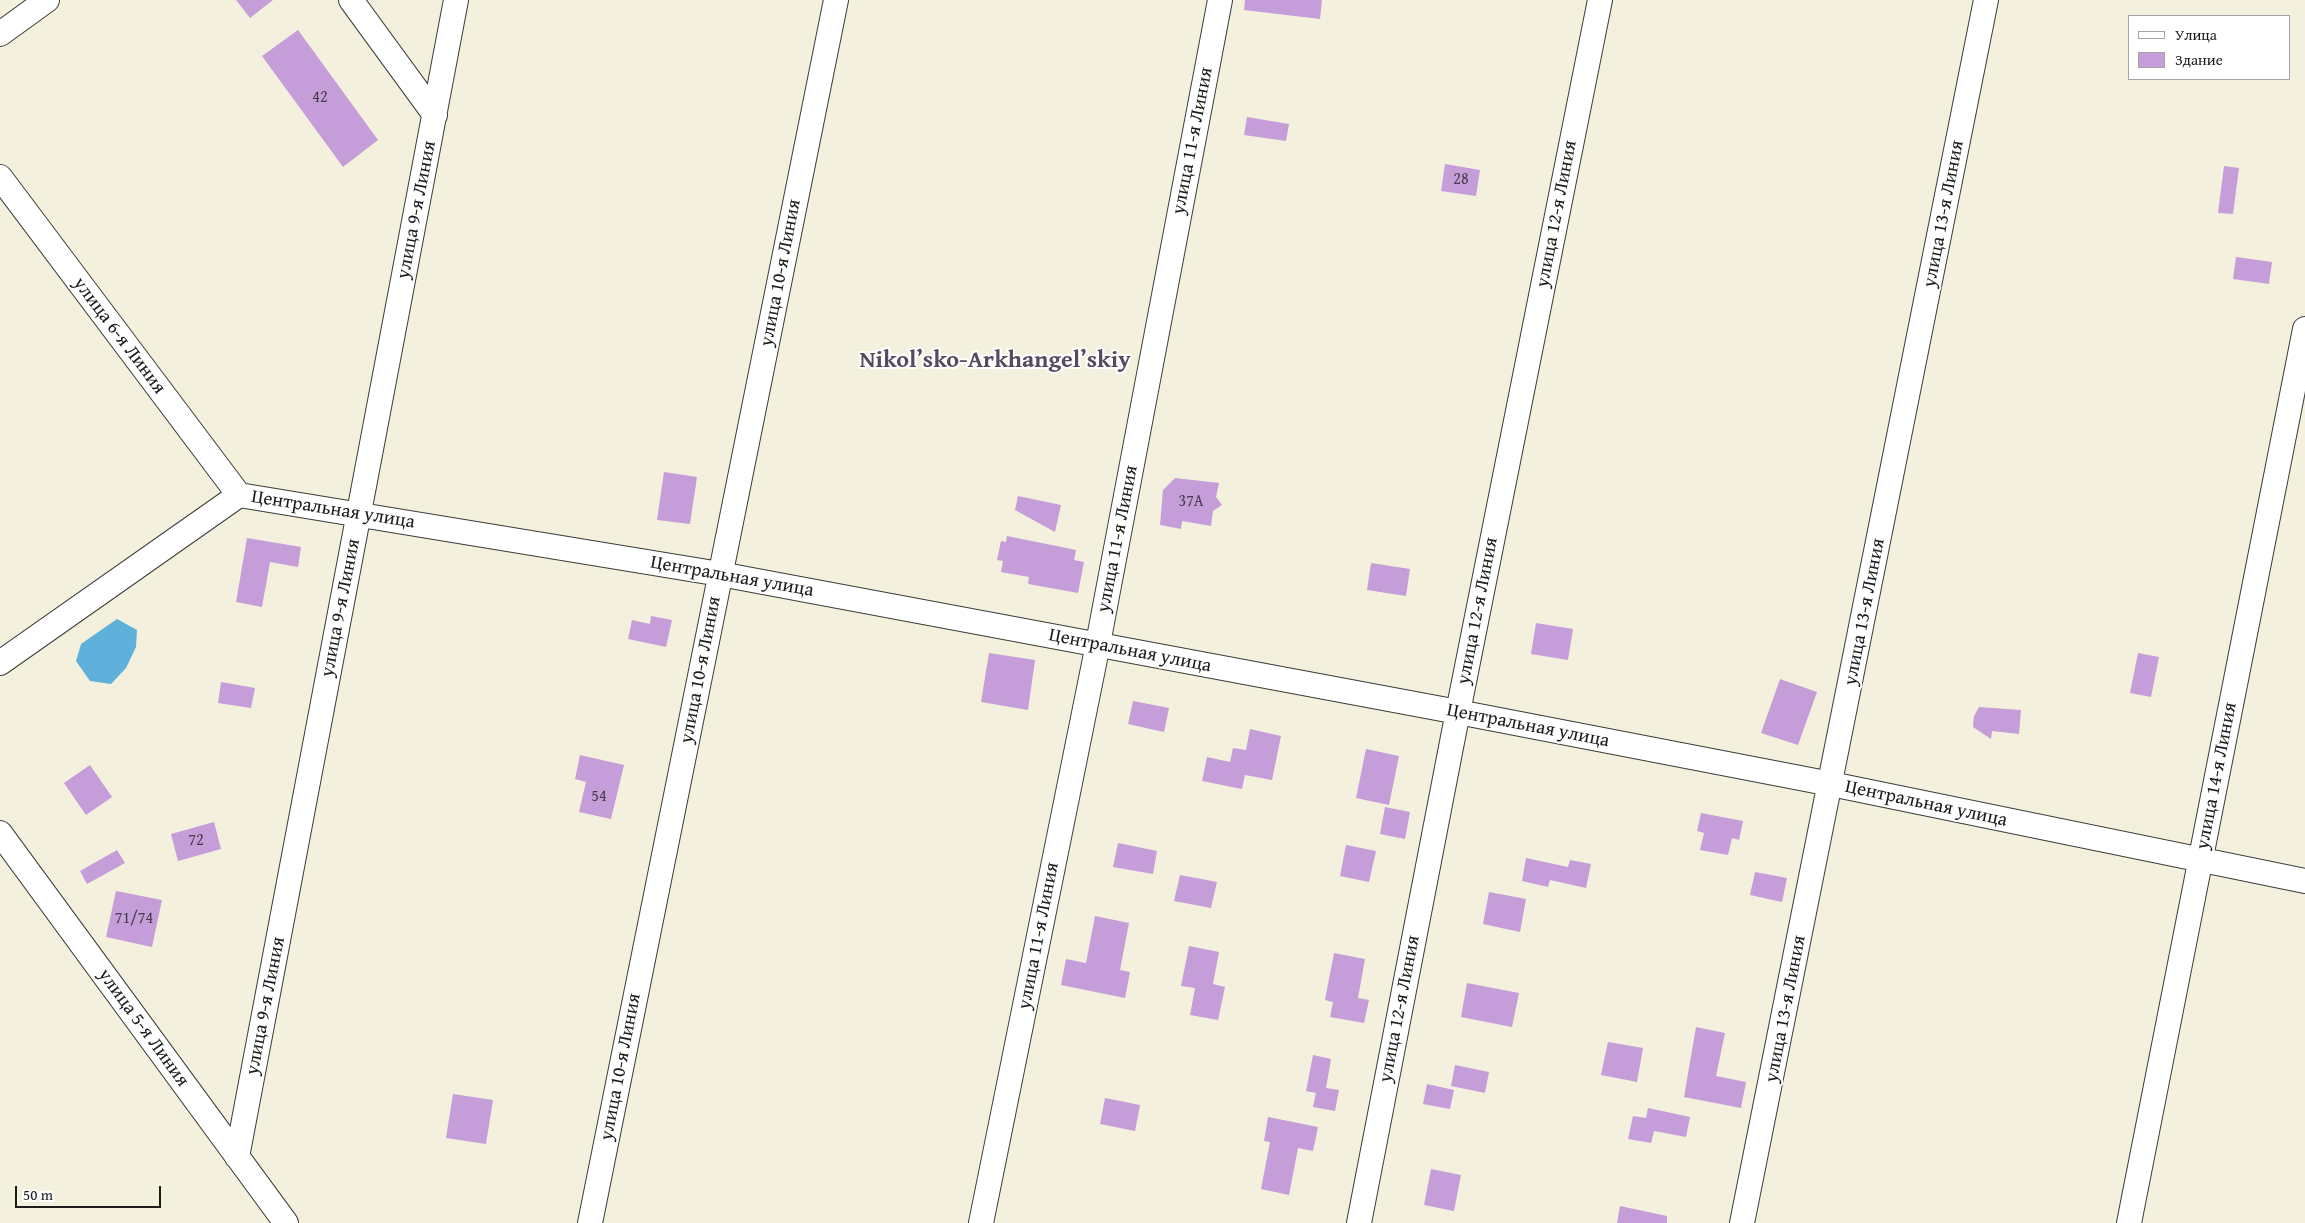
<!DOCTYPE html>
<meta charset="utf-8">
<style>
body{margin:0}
#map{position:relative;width:2305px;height:1223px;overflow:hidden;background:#f4f0de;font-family:"Gentium Book Plus",serif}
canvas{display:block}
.legend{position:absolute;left:2128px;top:15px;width:162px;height:65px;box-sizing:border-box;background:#fff;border:1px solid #a4a4a4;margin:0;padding:6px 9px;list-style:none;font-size:15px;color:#1c1c1c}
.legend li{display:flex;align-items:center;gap:10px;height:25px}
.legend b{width:25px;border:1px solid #a4a4a4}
.scale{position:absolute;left:15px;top:1186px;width:146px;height:22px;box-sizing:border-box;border:2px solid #1c1c1c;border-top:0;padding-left:6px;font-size:15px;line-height:18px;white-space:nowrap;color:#1c1c1c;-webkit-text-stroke:4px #fff;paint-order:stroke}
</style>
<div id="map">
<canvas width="2305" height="1223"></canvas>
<ul class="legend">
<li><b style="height:6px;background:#fff"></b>Улица</li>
<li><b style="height:14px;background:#c49dd9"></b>Здание</li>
</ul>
<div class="scale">50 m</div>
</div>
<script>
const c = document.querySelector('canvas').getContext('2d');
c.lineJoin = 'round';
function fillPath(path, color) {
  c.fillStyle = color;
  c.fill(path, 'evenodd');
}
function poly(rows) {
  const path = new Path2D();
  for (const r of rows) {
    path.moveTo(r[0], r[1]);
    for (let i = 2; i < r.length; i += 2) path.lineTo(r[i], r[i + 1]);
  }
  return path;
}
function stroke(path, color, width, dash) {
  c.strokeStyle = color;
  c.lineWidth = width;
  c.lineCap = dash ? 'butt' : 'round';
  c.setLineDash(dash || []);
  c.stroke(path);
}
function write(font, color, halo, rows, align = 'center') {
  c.font = font + ' "Gentium Book Plus",serif';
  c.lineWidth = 4;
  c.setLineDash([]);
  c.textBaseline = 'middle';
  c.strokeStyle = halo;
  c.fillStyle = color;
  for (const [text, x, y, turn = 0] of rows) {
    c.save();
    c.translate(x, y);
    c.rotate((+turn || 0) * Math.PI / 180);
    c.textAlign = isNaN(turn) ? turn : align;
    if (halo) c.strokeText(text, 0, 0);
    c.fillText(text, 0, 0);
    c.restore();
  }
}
fillPath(poly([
 [117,619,137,630,136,647,126,668,111,684,90,681,76,661,81,644]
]), '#5fb0da');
fillPath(poly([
 [236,0,273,0,250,18],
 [1245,0,1322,0,1320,19,1244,10],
 [298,30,378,140,343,167,262,56],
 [1247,117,1289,124,1286,141,1244,135],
 [1445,164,1480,170,1476,196,1441,191],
 [2224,166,2239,168,2233,214,2218,213],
 [2236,257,2272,262,2269,284,2233,279],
 [664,472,697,477,690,524,657,520],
 [1175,478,1219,483,1216,497,1222,505,1213,511,1211,526,1182,521,1181,529,1160,525,1163,490],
 [1018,496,1061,505,1055,532,1015,510],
 [1007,536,1076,550,1074,560,1084,562,1078,593,1028,584,1029,577,1001,572,1003,561,997,560,1001,541,1006,542],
 [247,538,301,547,298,567,270,562,262,607,236,602],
 [1371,563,1410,569,1406,596,1367,590],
 [651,616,672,620,666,647,628,639,632,620,650,624],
 [1536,623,1573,629,1568,660,1531,654],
 [989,653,1035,660,1028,710,981,702],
 [2138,653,2159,657,2151,697,2130,693],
 [1780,679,1817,692,1798,745,1761,733],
 [221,682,255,688,251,708,218,703],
 [1133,701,1169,708,1164,732,1128,724],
 [1979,707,2021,710,2019,734,1992,731,1991,739,1973,727,1974,716],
 [1250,729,1281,736,1272,780,1245,775,1242,789,1202,781,1207,757,1230,762,1233,748,1246,750],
 [1366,749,1399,756,1389,805,1356,798],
 [580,755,624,765,611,819,579,812,586,782,575,779],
 [90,765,112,797,86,815,64,783],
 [1385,807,1410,812,1405,839,1380,834],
 [1701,813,1743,821,1739,840,1732,838,1728,855,1700,850,1704,833,1697,831],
 [214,822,221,849,178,861,171,834],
 [1118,843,1157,851,1153,874,1113,867],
 [1346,845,1376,851,1369,882,1340,876],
 [117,850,125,863,87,884,80,871],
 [1526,858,1568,867,1570,860,1591,864,1586,888,1550,880,1548,887,1522,881],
 [1755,872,1787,878,1782,902,1750,895],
 [1180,875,1217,882,1211,908,1174,901],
 [116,891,162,900,152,947,106,937],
 [1489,892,1526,899,1520,932,1483,924],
 [1095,916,1129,923,1120,970,1130,972,1125,998,1061,985,1066,959,1086,963],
 [1189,946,1219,952,1213,984,1225,987,1218,1020,1190,1015,1195,988,1181,986],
 [1334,953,1365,959,1358,998,1369,1000,1364,1023,1330,1017,1333,1002,1325,1000],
 [1467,983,1519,993,1512,1027,1461,1017],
 [1696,1027,1725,1033,1716,1076,1746,1082,1741,1108,1684,1097],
 [1608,1042,1643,1048,1637,1082,1601,1075],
 [1313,1055,1331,1059,1326,1088,1339,1090,1335,1111,1313,1107,1316,1093,1306,1091],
 [1455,1065,1489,1072,1485,1093,1451,1086],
 [1427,1084,1454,1090,1450,1109,1423,1104],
 [453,1094,493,1100,486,1144,446,1138],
 [1105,1098,1140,1105,1135,1131,1100,1124],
 [1648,1108,1690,1117,1686,1137,1654,1131,1651,1143,1628,1139,1633,1116,1646,1118],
 [1268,1117,1318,1127,1313,1151,1298,1148,1289,1195,1261,1189,1270,1142,1264,1141],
 [1431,1169,1461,1175,1454,1211,1424,1205],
 [1620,1206,1667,1216,1667,1223,1617,1223]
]), '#c49dd9');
const minor = poly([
 [351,0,435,115],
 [0,34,47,0],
 [0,177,239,495],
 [0,663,239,495,720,574,1458,712,1831,784,2305,881],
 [0,833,286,1223],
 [237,1157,456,0],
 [590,1223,836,0],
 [981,1223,1096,654,1220,0],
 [1359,1223,1453,737,1600,0],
 [1742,1223,1986,0],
 [2129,1223,2305,329]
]);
stroke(minor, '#3c3c39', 26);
stroke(minor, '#fff', 24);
write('16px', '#463c4b', null, [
 ["42",320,98],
 ["28",1461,180],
 ["37А",1191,502],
 ["54",599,797],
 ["72",196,841],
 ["71/74",134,919]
]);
write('19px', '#1c1c1c', '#fff', [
 ["улица 11-я Линия",1193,141,-79],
 ["улица 9-я Линия",417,210,-79],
 ["улица 12-я Линия",1557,214,-79],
 ["улица 13-я Линия",1944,214,-79],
 ["улица 10-я Линия",781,273,-79],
 ["улица 6-я Линия",119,336,53],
 ["Центральная улица",333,510,9],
 ["улица 11-я Линия",1118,539,-79],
 ["Центральная улица",732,577,10],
 ["улица 9-я Линия",341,608,-79],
 ["улица 12-я Линия",1478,611,-79],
 ["улица 13-я Линия",1865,612,-79],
 ["Центральная улица",1130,651,11],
 ["улица 10-я Линия",701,670,-79],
 ["Центральная улица",1528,726,11],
 ["улица 14-я Линия",2217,776,-79],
 ["Центральная улица",1926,804,12],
 ["улица 11-я Линия",1039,936,-79],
 ["улица 9-я Линия",266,1006,-79],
 ["улица 12-я Линия",1400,1009,-79],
 ["улица 13-я Линия",1786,1009,-79],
 ["улица 5-я Линия",143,1028,54],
 ["улица 10-я Линия",621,1067,-79]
]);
write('bold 24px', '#57495e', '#fff', [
 ["Nikol’sko-Arkhangel’skiy",995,361]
]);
</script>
